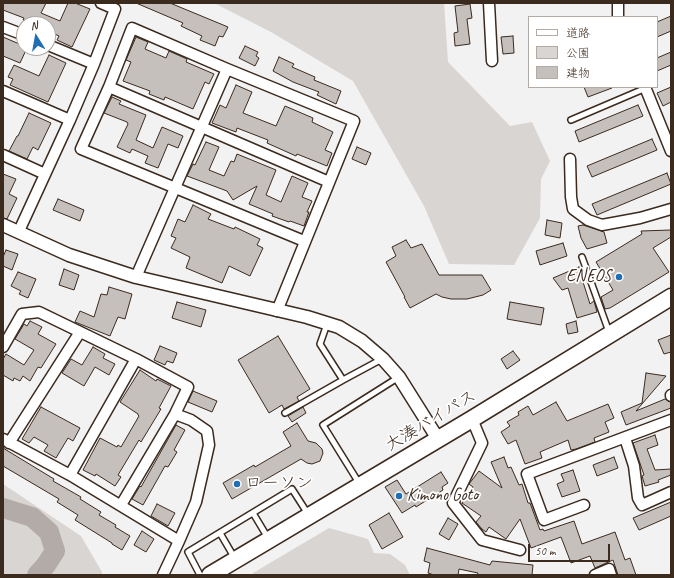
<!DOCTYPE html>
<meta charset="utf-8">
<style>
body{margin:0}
#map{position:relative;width:674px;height:578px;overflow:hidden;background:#f3f2f2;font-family:Caveat,"Klee One",sans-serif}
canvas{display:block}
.frame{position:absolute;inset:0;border:4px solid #3b2a1e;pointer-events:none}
.legend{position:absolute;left:528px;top:16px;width:130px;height:72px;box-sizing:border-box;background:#fff;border:1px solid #b1aaa5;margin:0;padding:5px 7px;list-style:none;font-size:12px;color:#3b2a1e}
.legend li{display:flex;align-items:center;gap:8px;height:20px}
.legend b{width:20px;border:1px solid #b1aaa5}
.north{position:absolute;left:16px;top:16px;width:40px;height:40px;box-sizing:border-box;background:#fff;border:1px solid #b1aaa5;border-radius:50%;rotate:349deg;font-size:11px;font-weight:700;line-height:16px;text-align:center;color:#3b2a1e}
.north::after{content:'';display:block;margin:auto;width:14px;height:18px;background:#1f6fb2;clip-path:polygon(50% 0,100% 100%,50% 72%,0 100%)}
.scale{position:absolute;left:528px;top:544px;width:82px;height:18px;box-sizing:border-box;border:2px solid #3b2a1e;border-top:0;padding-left:5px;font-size:12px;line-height:14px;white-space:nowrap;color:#3b2a1e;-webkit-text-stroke:3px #fff;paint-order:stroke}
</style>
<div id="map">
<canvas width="674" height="578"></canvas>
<div class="frame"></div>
<ul class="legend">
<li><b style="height:5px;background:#fff"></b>道路</li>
<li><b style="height:11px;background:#d8d5d2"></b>公園</li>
<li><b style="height:11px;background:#c6c0bd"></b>建物</li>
</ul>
<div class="north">N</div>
<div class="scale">50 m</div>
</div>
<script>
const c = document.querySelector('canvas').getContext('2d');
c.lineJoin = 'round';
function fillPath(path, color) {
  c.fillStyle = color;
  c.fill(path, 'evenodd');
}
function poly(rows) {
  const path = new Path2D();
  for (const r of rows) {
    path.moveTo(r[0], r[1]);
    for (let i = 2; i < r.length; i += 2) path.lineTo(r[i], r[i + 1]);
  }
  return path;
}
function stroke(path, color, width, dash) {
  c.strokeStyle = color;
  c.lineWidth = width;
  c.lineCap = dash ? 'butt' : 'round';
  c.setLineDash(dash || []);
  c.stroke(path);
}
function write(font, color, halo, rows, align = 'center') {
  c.font = font + ' Caveat,"Klee One",sans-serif';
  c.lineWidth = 3.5;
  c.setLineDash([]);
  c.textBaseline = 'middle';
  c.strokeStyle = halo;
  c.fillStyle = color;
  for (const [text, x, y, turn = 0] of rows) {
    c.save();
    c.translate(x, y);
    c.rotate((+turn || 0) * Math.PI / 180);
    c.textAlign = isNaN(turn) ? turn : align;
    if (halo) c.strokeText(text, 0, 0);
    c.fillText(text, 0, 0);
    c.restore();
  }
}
fillPath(poly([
 [214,3,444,3,448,62,510,126,532,122,550,161,541,179,540,218,514,265,449,264,424,206,353,81,271,32],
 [3,484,81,536,102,572,102,575,3,575],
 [329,528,368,539,374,553,390,554,405,565,410,575,254,575,253,573]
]), '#d8d5d2');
stroke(poly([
 [3,508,32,517,49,532,55,551,46,565,37,575]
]), '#b2aba7', 20);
const building = poly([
 [3,3,46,3,41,13,60,21,68,3,75,3,90,9,72,47,57,40,59,36,48,31,48,24,34,24,23,20,24,18,3,10,3,3],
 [136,3,170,3,228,27,223,37,219,36,215,46,200,40,202,36,181,26,183,23,136,3],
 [470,4,472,18,467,19,470,44,455,46,454,33,458,32,455,6,470,4],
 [671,16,671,31,657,37,657,22,671,16],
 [513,36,514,53,503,54,501,37,513,36],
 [3,37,24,46,24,48,27,48,20,63,3,56,3,37],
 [136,37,148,42,145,49,166,58,169,51,187,59,186,62,214,74,209,84,205,82,193,109,165,97,164,100,149,94,150,91,123,81,131,62,126,60,136,37],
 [245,46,258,52,256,56,259,58,255,66,239,58,245,46],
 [671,52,671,65,657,71,657,58,671,52],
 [49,55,66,63,48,102,10,85,13,79,8,77,14,65,39,76,49,55],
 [279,57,294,64,292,67,315,77,314,80,341,91,336,104,317,95,319,92,293,82,273,71,279,57],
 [236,85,252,92,243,113,276,126,285,106,313,118,312,122,333,132,325,150,332,153,327,166,297,154,296,156,267,143,268,140,237,128,236,132,212,123,220,105,226,108,236,85],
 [584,87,612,87,612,88,588,97,584,87],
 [671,87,671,102,663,106,657,93,671,87],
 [112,97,121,101,119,104,146,115,136,140,153,148,162,127,183,136,178,148,168,144,158,168,145,163,148,156,132,149,130,153,117,147,128,124,127,122,104,113,112,97],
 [638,105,643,116,579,142,575,131,638,105],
 [29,113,51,123,38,150,33,147,27,159,9,151,17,136,18,136,29,113],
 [652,139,657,150,592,177,587,166,652,139],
 [206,142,219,147,209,170,224,176,231,161,234,162,237,154,276,170,266,195,281,202,292,176,308,183,302,197,312,201,307,212,309,212,304,226,290,221,289,222,272,216,273,214,249,204,257,186,233,200,227,191,187,176,193,164,195,165,206,142],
 [357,147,371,153,366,165,352,159,357,147],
 [667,173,671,184,597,215,592,204,667,173],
 [3,174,16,179,9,194,17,198,7,219,3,218,3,174],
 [58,199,84,210,80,221,53,210,58,199],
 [193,205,211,214,208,219,234,229,235,227,260,239,257,245,263,248,250,276,229,266,222,283,186,268,190,257,171,248,176,238,171,236,178,219,185,222,193,205],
 [547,220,562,223,560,238,545,235,547,220],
 [583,225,604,232,607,243,587,249,581,238,578,226,583,225],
 [671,230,671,237,653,248,669,272,610,308,605,309,601,297,613,290,596,262,642,234,641,231,671,230],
 [406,240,411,248,422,244,439,275,482,275,491,290,483,295,467,299,451,299,442,297,436,294,410,308,404,297,405,297,386,262,396,256,392,247,406,240],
 [563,243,567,256,540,265,536,251,563,243],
 [6,250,18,254,12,270,3,266,3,257,6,250],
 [579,267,585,281,583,282,590,304,594,301,597,312,577,318,568,288,562,290,553,278,579,267],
 [64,269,79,275,74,290,59,285,64,269],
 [18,272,36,279,28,298,19,294,21,291,11,286,18,272],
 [109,287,132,294,125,319,118,317,110,336,75,322,80,311,94,317,101,294,107,295,109,287],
 [177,302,206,310,201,327,172,318,177,302],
 [510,302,544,308,541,325,507,319,510,302],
 [30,321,42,327,38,334,56,344,41,368,38,367,30,381,23,376,20,381,14,378,13,381,3,375,3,359,6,354,24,365,34,350,15,339,24,324,27,326,30,321],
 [576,321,578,332,568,334,566,324,576,321],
 [671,335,671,352,664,354,658,340,671,335],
 [278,336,310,389,297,397,299,401,284,409,282,405,269,413,238,360,278,336],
 [160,346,177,353,173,363,167,361,165,365,154,360,160,346],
 [93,347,105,354,103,358,115,364,109,375,95,367,84,386,62,373,71,359,82,365,93,347],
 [513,351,520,360,507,369,501,359,513,351],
 [140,370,156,381,157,379,171,386,159,408,161,409,141,442,139,440,118,475,121,477,115,486,96,474,95,476,83,470,100,438,117,447,118,445,121,447,139,416,138,415,138,414,120,402,140,370],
 [646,373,666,376,636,411,665,399,671,402,671,408,626,425,621,412,642,403,646,373],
 [193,391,217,401,212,412,188,402,193,391],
 [556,402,567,421,608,404,614,418,605,422,609,432,594,438,595,442,576,449,571,450,568,440,540,452,542,458,525,464,516,440,508,444,501,432,510,426,507,422,519,415,518,412,528,406,533,415,556,402],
 [41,407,80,428,73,441,68,438,56,458,44,451,48,445,34,437,29,443,22,439,41,407],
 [303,407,306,413,292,422,288,416,303,407],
 [297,423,308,441,316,443,322,449,323,453,320,461,312,464,307,463,301,459,232,499,223,483,254,465,255,467,291,446,283,432,297,423],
 [176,425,185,430,174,450,177,452,168,467,165,466,143,505,132,499,140,486,141,487,176,425],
 [655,435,658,445,647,449,655,470,671,469,671,475,658,480,659,482,645,486,642,476,644,475,633,443,655,435],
 [3,448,54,479,53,481,81,497,80,499,101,512,99,515,116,525,115,527,130,536,122,550,112,544,112,543,75,520,78,515,57,502,59,499,3,466,3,448],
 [504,457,508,468,511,467,519,485,522,484,528,503,530,503,540,530,543,529,544,531,574,521,582,544,615,532,625,560,630,558,636,575,618,575,613,560,595,568,590,556,571,563,561,537,531,548,520,519,506,539,489,527,486,532,482,529,476,522,481,516,462,503,473,487,469,484,479,471,502,488,491,462,504,457],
 [614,457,618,468,597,476,593,465,614,457],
 [573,470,580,491,562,497,557,484,564,481,561,474,573,470],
 [441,472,448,483,442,487,443,490,416,507,415,505,402,513,385,487,397,480,406,494,441,472],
 [671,502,671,516,639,530,633,518,671,502],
 [157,504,175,513,168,526,151,516,157,504],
 [389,513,403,537,382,549,369,525,389,513],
 [448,518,458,524,449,540,439,534,448,518],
 [142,531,154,539,146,552,134,545,142,531],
 [427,548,490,565,492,561,533,565,532,575,477,575,478,573,459,569,458,575,434,575,428,573,430,563,424,561,427,548]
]);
fillPath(building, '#c6c0bd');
stroke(building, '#3b2a1e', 1);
const service = poly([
 [571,120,646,88],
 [582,257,609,332],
 [327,324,320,344,343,380,382,359],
 [285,413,343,380],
 [359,483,323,425,399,377],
 [253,513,268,538],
 [220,533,234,557],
 [200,575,188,552,292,489,308,514]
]);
const minor = poly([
 [489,3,492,61],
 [618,17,618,3],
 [3,27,24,35],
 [48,45,94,64],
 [109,87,329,182],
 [645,87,671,151],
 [3,91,70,120],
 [3,155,45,174],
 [570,159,571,197,573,209,588,220,602,225,640,218,671,209],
 [19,231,70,120,94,64,115,9,101,3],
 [136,277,227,69],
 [277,311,354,121,227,69,132,28,109,87,81,149,304,241],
 [3,347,22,314,39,312,136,359,188,387,175,414,121,505],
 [671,395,671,396],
 [175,414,191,420,207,431,209,445,196,502,179,541],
 [472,419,482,443,453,503,482,540,520,550],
 [625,438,634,466,638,498,642,505,671,492],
 [3,439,70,475,179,541,163,575],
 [9,443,80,332],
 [70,475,136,359],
 [584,505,544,520,527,474,671,420],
 [595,575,609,569,611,575]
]);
const tertiary = poly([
 [3,225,69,255,136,277,307,317,339,327,362,341,383,359,399,377,438,439]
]);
const trunk = poly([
 [210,575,472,419,671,297]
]);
stroke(service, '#3b2a1e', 8);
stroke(minor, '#3b2a1e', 13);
stroke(tertiary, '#3b2a1e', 15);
stroke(trunk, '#3b2a1e', 19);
stroke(service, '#fff', 5);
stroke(minor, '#fff', 10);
stroke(tertiary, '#fff', 12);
stroke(trunk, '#fff', 16);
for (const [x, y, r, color] of [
 [619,277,4,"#1f6fb2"],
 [237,484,4,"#1f6fb2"],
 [399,496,4,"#1f6fb2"]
]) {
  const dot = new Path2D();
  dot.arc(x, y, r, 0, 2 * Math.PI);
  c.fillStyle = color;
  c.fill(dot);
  stroke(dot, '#fff', 1.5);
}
write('17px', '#3b2a1e', '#fff', [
 ["ENEOS",611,277,"right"],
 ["ローソン",245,484],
 ["Kimono Goto",407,496]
], 'left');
write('17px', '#3b2a1e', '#fff', [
 ["大湊バイパス",431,421,-31]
]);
</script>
